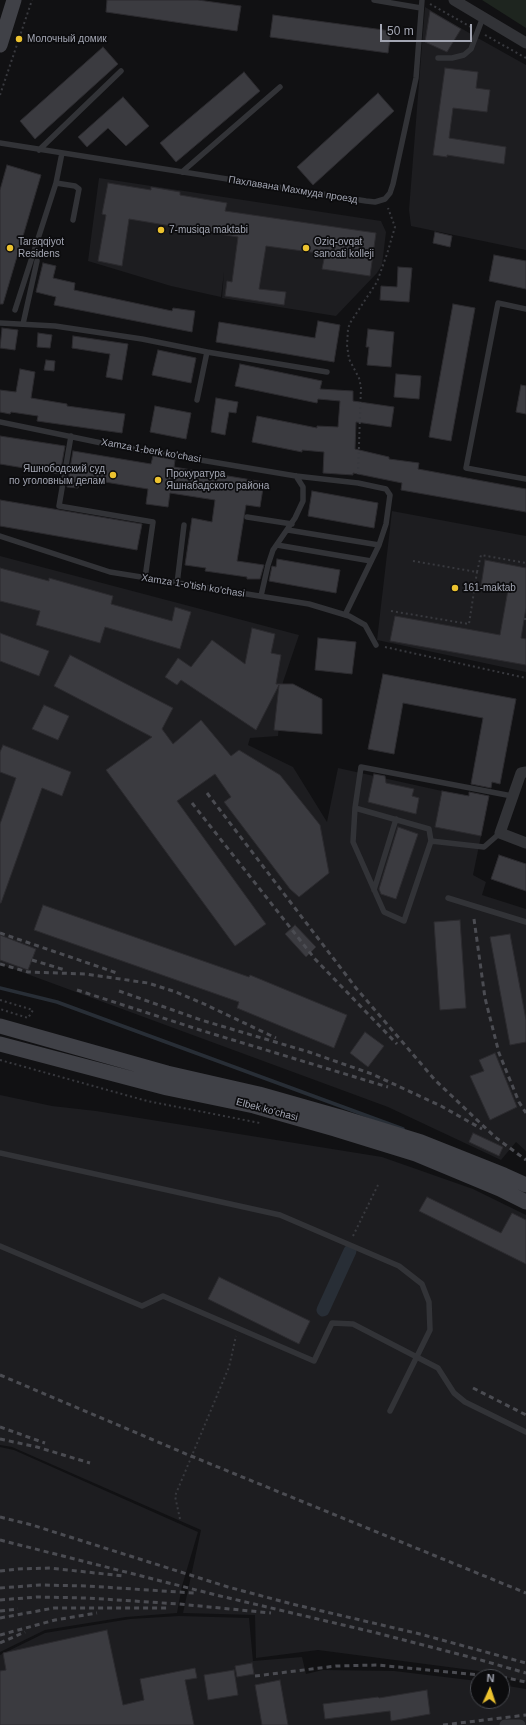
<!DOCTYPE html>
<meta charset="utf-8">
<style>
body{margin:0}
#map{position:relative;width:526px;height:1725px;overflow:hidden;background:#111113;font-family:Arial,sans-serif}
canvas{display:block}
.north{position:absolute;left:470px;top:1669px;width:40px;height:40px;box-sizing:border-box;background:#0c0c0e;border:1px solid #484a50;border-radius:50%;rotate:3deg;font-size:11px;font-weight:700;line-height:16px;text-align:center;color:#a3a6b3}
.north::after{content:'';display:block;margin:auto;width:14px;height:18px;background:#ecc22f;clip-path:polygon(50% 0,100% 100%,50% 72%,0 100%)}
.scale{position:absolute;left:380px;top:24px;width:92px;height:18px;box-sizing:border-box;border:2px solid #a3a6b3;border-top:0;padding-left:5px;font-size:12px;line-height:14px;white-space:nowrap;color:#a3a6b3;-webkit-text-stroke:3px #0c0c0e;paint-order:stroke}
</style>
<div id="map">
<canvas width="526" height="1725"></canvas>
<div class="north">N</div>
<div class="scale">50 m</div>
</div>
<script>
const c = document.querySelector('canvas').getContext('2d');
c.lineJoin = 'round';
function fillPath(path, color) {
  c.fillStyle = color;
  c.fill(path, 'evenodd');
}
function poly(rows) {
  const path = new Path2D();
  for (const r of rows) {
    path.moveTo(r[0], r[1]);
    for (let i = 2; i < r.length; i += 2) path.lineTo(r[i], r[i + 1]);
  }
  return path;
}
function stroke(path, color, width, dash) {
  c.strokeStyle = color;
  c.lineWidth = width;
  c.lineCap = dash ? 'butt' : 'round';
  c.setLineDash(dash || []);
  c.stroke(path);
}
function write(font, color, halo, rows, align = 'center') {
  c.font = font + ' Arial,sans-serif';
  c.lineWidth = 3.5;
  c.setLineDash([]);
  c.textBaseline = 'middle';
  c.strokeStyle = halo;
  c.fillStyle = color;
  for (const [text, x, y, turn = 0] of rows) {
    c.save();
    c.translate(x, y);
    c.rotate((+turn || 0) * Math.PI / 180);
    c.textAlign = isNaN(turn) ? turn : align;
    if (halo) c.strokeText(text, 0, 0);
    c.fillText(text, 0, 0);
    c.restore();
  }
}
fillPath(poly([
 [425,7,476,37,526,65,526,250,411,226,409,210],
 [99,178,381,221,386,232,382,265,377,273,336,316,222,298,224,272,221,297,171,286,88,261],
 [392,511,526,536,526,672,377,640],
 [0,556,299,635,283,682,278,736,250,738,248,745,293,767,327,822,338,768,442,791,435,827,481,836,473,875,486,882,482,895,526,909,526,1151,516,1142,501,1160,388,1107,0,964],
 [0,1095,52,1106,96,1111,382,1157,473,1189,526,1215,526,1682,479,1671,318,1650,256,1658,255,1615,183,1613,201,1530,12,1447,0,1445],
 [0,1447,14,1450,198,1532,182,1586,177,1613,126,1617,45,1630,0,1652],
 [179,1616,249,1618,253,1661,302,1657,306,1674,323,1670,394,1671,478,1681,478,1701,502,1701,502,1685,526,1689,526,1725,0,1725,0,1655,45,1633,130,1619]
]), '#1d1d20');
fillPath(poly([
 [482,0,526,0,526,28]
]), '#1e251f');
stroke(poly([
 [0,988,57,1002,403,1129]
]), '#282e36', 3.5);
stroke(poly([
 [323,1310,350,1251]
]), '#282e36', 13);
const building = poly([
 [107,0,198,0,241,6,237,31,106,12,107,0],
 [430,11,461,29,447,52,425,42,430,11],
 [273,15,391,31,388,53,270,37,273,15],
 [103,47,118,64,35,139,20,121,103,47],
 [445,68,478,72,476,88,490,90,487,112,453,108,449,138,506,147,504,164,447,155,447,157,433,155,445,68],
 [244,72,260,91,176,162,160,143,244,72],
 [378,93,394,111,313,185,297,167,378,93],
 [123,97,149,126,126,146,108,128,87,147,78,137,123,97],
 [7,165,41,175,3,304,0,304,0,190,7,165],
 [108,183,151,190,151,187,180,192,180,195,227,203,225,211,376,233,370,276,322,269,325,254,266,246,259,289,286,292,284,305,225,296,227,281,232,282,238,237,129,219,122,266,98,261,106,215,102,214,108,183],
 [435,232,452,236,450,247,433,243,435,232],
 [494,255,526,261,526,289,489,281,494,255],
 [43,263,56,266,53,278,75,283,74,290,172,311,173,308,195,311,192,332,54,305,56,297,36,292,43,263],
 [398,267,412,268,409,302,380,300,381,286,397,287,398,267],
 [453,304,475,308,451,441,429,437,453,304],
 [318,321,340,325,334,362,216,342,219,322,315,338,318,321],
 [2,328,18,330,15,350,0,348,2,328],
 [368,329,394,332,391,367,367,365,369,347,366,347,368,329],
 [38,333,52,335,50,348,37,347,38,333],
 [73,336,128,344,122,380,106,377,110,354,72,348,73,336],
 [158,350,196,358,191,383,152,375,158,350],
 [46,360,55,361,54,371,44,370,46,360],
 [240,364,322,381,320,389,353,391,353,401,394,407,391,427,356,422,355,449,389,457,389,459,419,463,418,469,526,489,526,512,401,490,402,483,353,473,353,475,323,473,324,452,302,450,302,452,252,442,257,416,317,428,317,426,338,427,340,401,318,399,317,403,235,386,240,364],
 [20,369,35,372,31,398,67,404,67,406,125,414,122,433,37,421,38,416,11,412,10,414,0,412,0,390,16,392,20,369],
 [396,374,421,376,419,399,394,397,396,374],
 [521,385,526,386,526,414,516,412,521,385],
 [216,398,238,402,236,413,229,412,225,435,211,432,216,398],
 [155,406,191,413,186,439,150,432,155,406],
 [0,436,65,446,60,474,0,464,0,436],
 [73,451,151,464,153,456,175,460,174,467,264,482,260,507,246,505,237,561,264,565,260,579,247,579,247,577,205,571,206,568,185,565,192,518,212,522,215,500,170,493,168,507,146,504,148,489,80,478,78,488,67,487,73,451],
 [312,491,378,503,374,528,308,516,312,491],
 [0,500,142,524,137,550,0,526,0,500],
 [277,559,340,570,336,593,269,581,272,566,276,567,277,559],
 [485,560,526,568,526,608,521,638,526,639,526,665,390,641,395,616,500,635,508,590,481,586,485,560],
 [0,568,49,581,49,578,113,596,111,604,172,621,175,607,191,612,180,649,105,627,100,643,36,625,40,611,0,601,0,568],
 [252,628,275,634,271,653,281,655,276,684,293,684,322,699,322,734,274,730,279,685,256,730,181,680,177,685,165,677,178,658,191,667,212,640,245,664,252,628],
 [0,633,49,651,39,676,0,661,0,633],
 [318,638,356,642,352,674,315,670,318,638],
 [70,655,173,708,162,729,173,744,201,720,231,756,239,750,280,775,320,825,329,873,299,897,290,889,224,802,231,797,215,774,177,801,266,924,235,946,106,770,152,737,54,686,70,655],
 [383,674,516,699,500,784,492,782,491,788,471,784,483,718,403,703,394,754,368,749,383,674],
 [44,705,69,716,58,740,32,729,44,705],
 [3,745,71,772,62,796,42,788,1,903,0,903,0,824,16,778,0,772,0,752,3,745],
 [374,774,385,776,386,783,414,789,412,796,419,798,416,814,368,802,374,774],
 [442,791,469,796,469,792,489,796,481,836,435,827,442,791],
 [398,827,418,834,396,899,381,894,379,889,398,827],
 [499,855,526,864,526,891,491,879,499,855],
 [43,905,249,977,250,975,347,1015,334,1048,237,1008,239,1002,34,930,43,905],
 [460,920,466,1008,440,1010,434,922,460,920],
 [295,925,316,947,306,957,285,934,295,925],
 [510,934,526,1020,526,1042,510,1045,490,937,510,934],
 [0,935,36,949,28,970,0,960,0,935],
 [365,1032,384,1046,368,1067,350,1053,365,1032],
 [495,1053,517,1107,490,1120,470,1076,484,1071,479,1060,495,1053],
 [473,1133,503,1147,499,1156,469,1142,473,1133],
 [427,1197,501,1233,512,1213,526,1220,526,1264,419,1211,427,1197],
 [219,1277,310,1321,299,1344,208,1299,219,1277],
 [107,1630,123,1705,144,1700,140,1679,195,1668,197,1678,185,1680,194,1725,0,1725,0,1671,6,1670,3,1653,107,1630],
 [252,1663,254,1674,237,1677,235,1666,252,1663],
 [234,1670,238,1695,208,1700,204,1675,234,1670],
 [280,1680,288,1725,262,1725,255,1685,280,1680],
 [427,1690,430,1714,391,1721,390,1711,325,1719,323,1704,378,1697,379,1698,427,1690]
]);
fillPath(building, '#3b3b40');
stroke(building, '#2c2b2f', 1);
stroke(poly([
 [430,4,471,27],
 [485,35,526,58],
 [0,95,32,0],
 [358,474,361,387,359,378,349,359,347,345,348,329,350,323,377,282,387,254,395,227,388,208],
 [413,561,477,572,481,555,526,563],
 [391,611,469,624,477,572],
 [524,619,526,619],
 [385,647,526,678],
 [0,1000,33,1010,28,1018,0,1009],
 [0,1060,147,1101,260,1123],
 [353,1236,378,1185],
 [180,1519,175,1496,229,1367,236,1336]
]), '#38393e', 2, [2, 3]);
stroke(poly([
 [374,0,421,8],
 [438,58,452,58,464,55,471,49,483,17],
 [0,143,366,201,375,202,385,199,390,193,393,184,416,78,422,0],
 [39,150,121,71],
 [182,172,280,87],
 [56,183,75,186,79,189,73,220],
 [526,309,498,303,466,468,526,479],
 [15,310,56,183,62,153],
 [0,323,55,326,142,339,207,352,327,372],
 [23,324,37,261],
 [197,400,207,352],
 [0,422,111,445,296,476,358,483,386,489,390,495,386,524,379,545,288,530],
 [71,436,59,506,153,522,145,578],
 [247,517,292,524],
 [0,536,110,572,309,604,349,616,365,625,376,645],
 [277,545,371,561],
 [177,584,184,525],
 [261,596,268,565,273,550,295,518,303,501,303,487,296,476],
 [345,615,379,545],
 [355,808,353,842,384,912,404,921,431,841],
 [500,833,484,847,431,841,429,829,355,808,361,767,512,796],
 [374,890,396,819],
 [448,898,526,922],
 [0,1153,280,1215,399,1266,422,1284,429,1302,430,1330,390,1411],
 [0,1246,142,1306,163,1296,314,1361,332,1323,353,1324,438,1368,454,1393,465,1402,526,1432]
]), '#323337', 5.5);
stroke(poly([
 [454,0,526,43],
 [526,772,521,773,500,833,526,843],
 [505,1725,520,1725]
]), '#323337', 11);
stroke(poly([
 [0,45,14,0],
 [0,1026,167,1073,259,1094,340,1117,421,1142,504,1175,526,1185],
 [0,1044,167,1088,254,1106,335,1129,416,1154,500,1189,526,1202]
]), '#404147', 15);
stroke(poly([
 [207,793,356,988,435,1080,495,1137,526,1160],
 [192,803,315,959,397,1044],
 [474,919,485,998,499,1053,519,1102,526,1113],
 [0,933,117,973],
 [32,960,65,970],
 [0,964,28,972,85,974,148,983,176,992,202,1003,276,1038],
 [77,990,200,1030,388,1087],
 [119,991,201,1020,309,1052,372,1074,441,1106,482,1129],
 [0,1375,191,1456,526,1593],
 [473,1388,526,1415],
 [0,1427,45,1443],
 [0,1439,37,1447,90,1463],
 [0,1517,32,1525,228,1587,292,1604,420,1634,526,1663],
 [0,1540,216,1595,377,1633,477,1659,526,1673],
 [0,1571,18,1569,50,1568,123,1576],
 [0,1588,40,1585,87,1586,194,1593],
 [0,1600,37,1597,87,1598,179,1604,271,1613],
 [0,1611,18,1609],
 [0,1618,54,1608,169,1608],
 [0,1635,55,1620,97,1613],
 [0,1643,25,1632],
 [255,1676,336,1666,377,1665,500,1677],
 [502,1677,526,1682],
 [443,1725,526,1715]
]), '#4b4c52', 3, [5, 4]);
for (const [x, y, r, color] of [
 [19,39,4,"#ecc22f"],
 [161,230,4,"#ecc22f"],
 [10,248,4,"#ecc22f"],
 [306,248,4,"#ecc22f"],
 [113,475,4,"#ecc22f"],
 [158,480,4,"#ecc22f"],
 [455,588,4,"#ecc22f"]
]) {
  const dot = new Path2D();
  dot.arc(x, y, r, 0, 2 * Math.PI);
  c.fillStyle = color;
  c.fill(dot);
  stroke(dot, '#0c0c0e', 1.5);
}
write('10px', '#a3a6b3', '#0c0c0e', [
 ["Молочный домик",27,39],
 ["7-musiqa maktabi",169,230],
 ["Taraqqiyot",18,242],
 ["Residens",18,254],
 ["Oziq-ovqat",314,242],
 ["sanoati kolleji",314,254],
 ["Яшнободский суд",105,469,"right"],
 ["по уголовным делам",105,481,"right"],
 ["Прокуратура",166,474],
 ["Яшнабадского района",166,486],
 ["161-maktab",463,588]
], 'left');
write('10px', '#a3a6b3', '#0c0c0e', [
 ["Пахлавана Махмуда проезд",293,190,9],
 ["Xamza 1-berk ko'chasi",151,451,10],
 ["Xamza 1-o'tish ko'chasi",193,586,9],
 ["Elbek ko'chasi",267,1110,15]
]);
</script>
